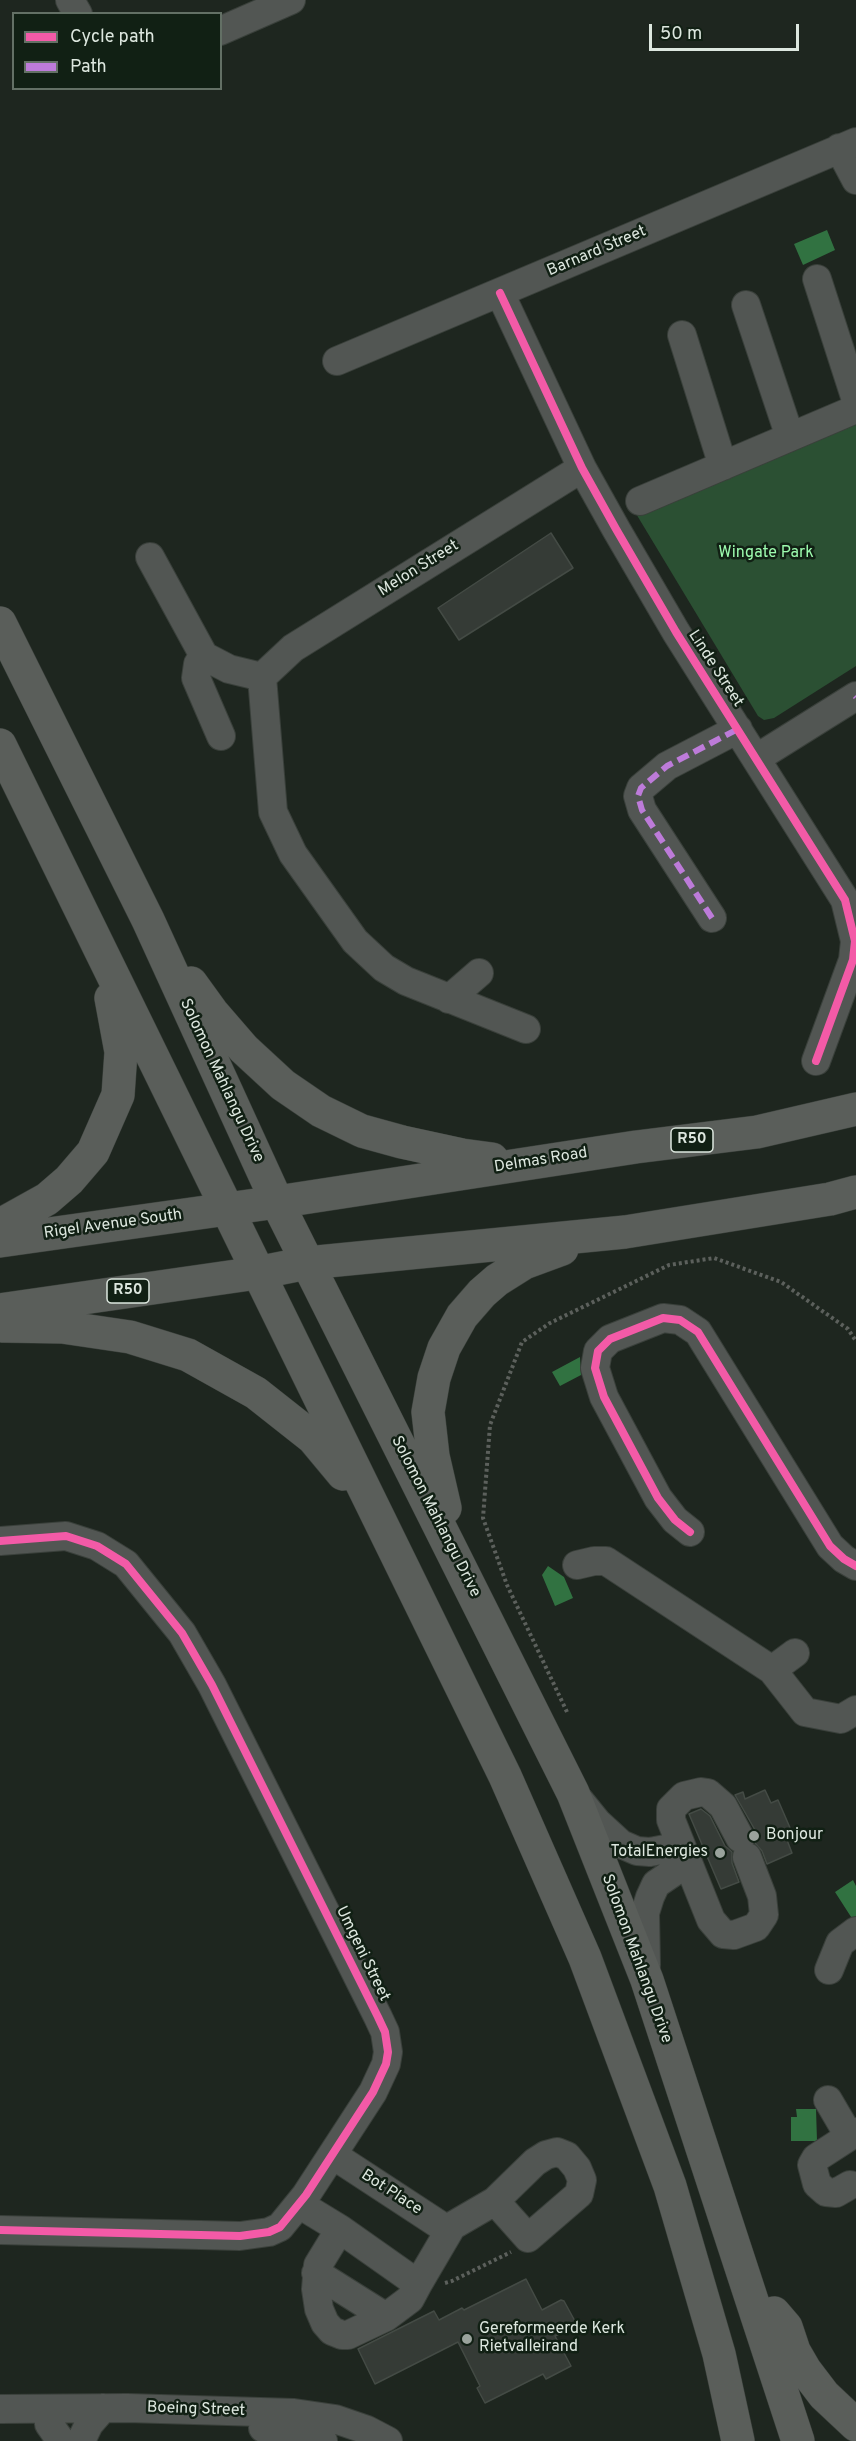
<!DOCTYPE html>
<style>
body{margin:0}
#map{position:relative;width:856px;height:2441px;overflow:hidden;background:#1e261f;font-family:Overpass,sans-serif}
canvas{display:block}
.legend{position:absolute;left:12px;top:12px;width:210px;height:78px;box-sizing:border-box;background:#112014;border:2px solid #637065;margin:0;padding:8px 10px;list-style:none;font-size:18px;color:#dde7df}
.legend li{display:flex;align-items:center;gap:12px;height:30px}
.legend b{width:30px;border:2px solid #637065}
.scale{position:absolute;left:649px;top:24px;width:150px;height:27px;box-sizing:border-box;border:3px solid #dde7df;border-top:0;padding-left:8px;font-size:18px;line-height:21px;white-space:nowrap;color:#dde7df;-webkit-text-stroke:4px #112014;paint-order:stroke}
</style>
<div id="map">
<canvas width="856" height="2441"></canvas>
<ul class="legend">
<li><b style="height:8px;background:#f35aa7"></b>Cycle path</li>
<li><b style="height:8px;background:#bd7bd9"></b>Path</li>
</ul>
<div class="scale">50 m</div>
</div>
<script>
const c = document.querySelector('canvas').getContext('2d');
c.lineJoin = 'round';
function fillPath(path, color) {
  c.fillStyle = color;
  c.fill(path, 'evenodd');
}
function poly(rows) {
  const path = new Path2D();
  for (const r of rows) {
    path.moveTo(r[0], r[1]);
    for (let i = 2; i < r.length; i += 2) path.lineTo(r[i], r[i + 1]);
  }
  return path;
}
function stroke(path, color, width, dash) {
  c.strokeStyle = color;
  c.lineWidth = width;
  c.lineCap = dash ? 'butt' : 'round';
  c.setLineDash(dash || []);
  c.stroke(path);
}
function write(font, color, halo, rows, align = 'center') {
  c.font = font + ' Overpass,sans-serif';
  c.lineWidth = 5;
  c.setLineDash([]);
  c.textBaseline = 'middle';
  c.strokeStyle = halo;
  c.fillStyle = color;
  for (const [text, x, y, turn = 0] of rows) {
    c.save();
    c.translate(x, y);
    c.rotate((+turn || 0) * Math.PI / 180);
    c.textAlign = isNaN(turn) ? turn : align;
    if (halo) c.strokeText(text, 0, 0);
    c.fillText(text, 0, 0);
    c.restore();
  }
}
fillPath(poly([
 [856,416,856,666,774,718,764,720,758,716,635,512]
]), '#2b5033');
fillPath(poly([
 [827,230,835,250,803,265,794,244],
 [580,1357,581,1375,560,1386,552,1372],
 [548,1566,564,1577,573,1598,555,1606,542,1575],
 [853,1880,856,1886,856,1918,853,1920,835,1892],
 [796,2109,816,2109,817,2141,791,2141,791,2117,797,2117]
]), '#317241');
const building = poly([
 [551,533,573,568,459,640,438,608,551,533],
 [765,1790,771,1803,778,1800,794,1837,787,1840,792,1853,767,1864,762,1851,755,1843,755,1830,735,1795,743,1792,745,1799,765,1790],
 [701,1809,710,1816,725,1846,732,1852,732,1863,739,1882,721,1889,689,1814,701,1809],
 [526,2279,542,2310,561,2300,564,2301,576,2323,575,2327,555,2336,571,2366,546,2379,543,2374,485,2403,477,2388,480,2386,458,2342,375,2384,358,2349,434,2311,439,2320,462,2308,464,2310,526,2279]
]);
fillPath(building, '#353b36');
stroke(building, '#444b45', 1.5);
const minor = poly([
 [70,0,78,14],
 [220,31,291,0],
 [839,148,856,180],
 [817,279,856,400],
 [500,293,582,468,616,529,676,632,845,900,855,941,853,960,816,1061],
 [746,305,790,437],
 [682,335,723,466],
 [337,361,856,142],
 [640,501,856,409],
 [150,557,204,656,229,669,262,677],
 [204,656,198,664,196,678,221,736],
 [262,677,273,812,293,854,355,941,384,968,406,981,526,1029],
 [262,677,293,648,582,468],
 [757,758,856,696],
 [712,918,642,810,638,796,641,788,667,766,738,729],
 [449,999,479,973],
 [690,1532,675,1520,658,1498,604,1397,595,1368,598,1351,610,1339,663,1318,680,1320,698,1332,830,1546,844,1559,856,1566],
 [0,1541,66,1536,97,1546,126,1564,182,1633,212,1685,378,2017,385,2032,388,2052,386,2064,373,2092,306,2195,280,2227,269,2232,240,2236,0,2230],
 [577,1565,594,1561,606,1561,772,1670,805,1712,841,1719,856,1710],
 [772,1670,795,1653],
 [580,1801,597,1822,621,1844,637,1851,650,1852,681,1846],
 [740,1838,723,1806,708,1793,701,1792,684,1796,671,1809,671,1820,711,1920,723,1934,734,1935,756,1927,764,1915,762,1896,747,1857],
 [646,1965,645,1913,650,1897,656,1884,687,1863],
 [829,1970,840,1943,856,1931],
 [828,2100,849,2136],
 [333,2155,449,2231],
 [850,2185,836,2193,826,2192,817,2184,812,2165,816,2158,856,2132],
 [299,2204,340,2229,318,2265,316,2289,319,2309,325,2323,332,2331,342,2335,348,2335,386,2317,410,2299,418,2284,340,2229],
 [316,2273,386,2317],
 [418,2284,452,2226,495,2201,535,2162,546,2155,557,2152,567,2156,577,2168,582,2180,579,2194,528,2238,495,2201],
 [0,2409,127,2408,294,2413,335,2419,367,2430,388,2441],
 [49,2424,61,2441],
 [263,2428,292,2431,323,2441],
 [81,2441,89,2424,103,2408]
]);
const major = poly([
 [0,623,148,920,277,1202,573,1793,647,1980,798,2441],
 [0,745,505,1776,585,1958,670,2186,719,2354,738,2441],
 [191,983,212,1012,244,1049,283,1085,321,1111,362,1131,402,1142,462,1155,492,1159],
 [0,1225,47,1199,69,1180,93,1152,118,1095,121,1052,111,998],
 [0,1241,277,1202,636,1147,757,1132,856,1109],
 [0,1310,257,1273,307,1263,625,1232,830,1199,856,1192],
 [3,1326,62,1327,130,1337,188,1355,256,1393,313,1438,343,1474],
 [445,1508,433,1456,428,1412,434,1378,444,1348,462,1316,482,1293,497,1280,524,1263,562,1249],
 [774,2313,786,2327,794,2351,805,2370,824,2395,856,2425]
]);
stroke(minor, '#3a403b', 30);
stroke(major, '#3a403b', 34);
stroke(poly([
 [567,1712,507,1585,483,1518,490,1425,522,1342,550,1323,669,1265,714,1258,781,1282,848,1329,856,1341],
 [445,2283,452,2281,511,2252]
]), '#5c605c', 4, [3, 3]);
stroke(minor, '#525653', 28);
stroke(major, '#5a5e5a', 33);
stroke(poly([
 [855,696,856,697],
 [712,918,642,810,638,796,641,788,667,766,738,729]
]), '#bd7bd9', 6, [12, 6]);
stroke(poly([
 [500,293,582,468,616,529,676,632,845,900,855,941,853,960,816,1061],
 [690,1532,675,1520,658,1498,604,1397,595,1368,598,1351,610,1339,663,1318,680,1320,698,1332,830,1546,844,1559,856,1566],
 [0,1541,66,1536,97,1546,126,1564,182,1633,212,1685,378,2017,385,2032,388,2052,386,2064,373,2092,306,2195,280,2227,269,2232,240,2236,0,2230]
]), '#f35aa7', 8);
for (const [x, y, r, color] of [
 [754,1836,6,"#9aa39c"],
 [720,1853,6,"#9aa39c"],
 [467,2339,6,"#9aa39c"]
]) {
  const dot = new Path2D();
  dot.arc(x, y, r, 0, 2 * Math.PI);
  c.fillStyle = color;
  c.fill(dot);
  stroke(dot, '#112014', 2);
}
for (const [x, y, w] of [
 [692,1140,42],
 [128,1291,42]
]) {
  const box = new Path2D();
  box.roundRect(x - w / 2, y - 12, w, 24, 4.5);
  c.fillStyle = '#112014';
  c.fill(box);
  stroke(box, '#dde7df', 1.5);
}
write('bold 15px', '#dde7df', null, [
 ["R50",692,1140],
 ["R50",128,1291]
]);
write('16px', '#dde7df', '#112014', [
 ["Barnard Street",597,252,-23],
 ["Melon Street",419,569,-32],
 ["Linde Street",715,669,57],
 ["Solomon Mahlangu Drive",221,1081,65],
 ["Delmas Road",541,1161,-9],
 ["Rigel Avenue South",113,1225,-8],
 ["Solomon Mahlangu Drive",435,1517,63],
 ["Umgeni Street",362,1954,64],
 ["Solomon Mahlangu Drive",636,1959,70],
 ["Bot Place",391,2193,33],
 ["Boeing Street",196,2410,2]
]);
write('16px', '#9dfcaf', '#112014', [
 ["Wingate Park",766,554]
]);
write('16px', '#dde7df', '#112014', [
 ["Bonjour",766,1836],
 ["TotalEnergies",708,1853,"right"],
 ["Gereformeerde Kerk",479,2330],
 ["Rietvalleirand",479,2348]
], 'left');
</script>
